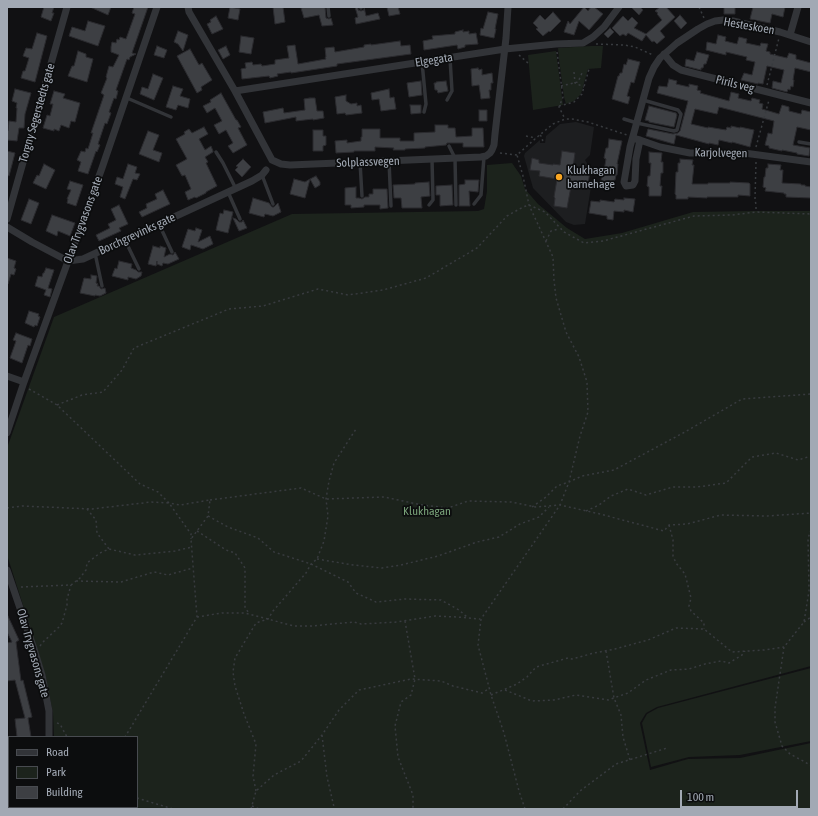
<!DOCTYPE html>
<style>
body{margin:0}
#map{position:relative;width:818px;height:816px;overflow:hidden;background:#111113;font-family:"Asap Condensed",sans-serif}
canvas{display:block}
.frame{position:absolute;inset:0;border:8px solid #a2a9b4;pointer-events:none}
.legend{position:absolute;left:8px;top:736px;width:130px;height:72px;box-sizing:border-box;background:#0c0d0e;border:1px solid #484b50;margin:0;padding:5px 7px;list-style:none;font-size:12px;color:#a2a9b4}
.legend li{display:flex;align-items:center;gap:8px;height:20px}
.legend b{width:20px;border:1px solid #484b50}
.scale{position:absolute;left:680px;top:790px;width:118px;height:18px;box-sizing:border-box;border:2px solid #a2a9b4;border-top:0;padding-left:5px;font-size:12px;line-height:14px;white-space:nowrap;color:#a2a9b4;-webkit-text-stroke:3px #0c0d0e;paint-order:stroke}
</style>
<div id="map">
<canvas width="818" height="816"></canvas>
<div class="frame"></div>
<ul class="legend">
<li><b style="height:5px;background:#323438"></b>Road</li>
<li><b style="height:11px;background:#1c231c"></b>Park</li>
<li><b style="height:11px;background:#3d3f43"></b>Building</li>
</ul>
<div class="scale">100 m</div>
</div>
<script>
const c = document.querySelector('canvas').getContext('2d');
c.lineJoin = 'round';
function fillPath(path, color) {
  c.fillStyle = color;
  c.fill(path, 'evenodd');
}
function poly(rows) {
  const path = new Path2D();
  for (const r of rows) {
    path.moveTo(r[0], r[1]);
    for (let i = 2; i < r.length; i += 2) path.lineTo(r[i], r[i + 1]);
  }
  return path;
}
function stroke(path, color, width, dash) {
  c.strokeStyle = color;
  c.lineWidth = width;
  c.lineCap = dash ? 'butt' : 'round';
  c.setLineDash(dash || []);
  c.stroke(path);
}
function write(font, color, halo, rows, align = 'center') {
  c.font = font + ' "Asap Condensed",sans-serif';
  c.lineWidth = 3.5;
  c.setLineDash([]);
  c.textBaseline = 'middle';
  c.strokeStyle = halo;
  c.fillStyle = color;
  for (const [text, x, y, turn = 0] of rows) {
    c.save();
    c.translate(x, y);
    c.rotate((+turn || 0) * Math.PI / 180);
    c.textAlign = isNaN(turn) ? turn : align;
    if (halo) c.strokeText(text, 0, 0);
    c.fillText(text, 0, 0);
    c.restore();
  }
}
fillPath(poly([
 [576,122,594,127,590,155,585,160,590,168,589,170,590,171,588,184,587,185,591,187,585,224,574,225,566,222,533,188,524,156,525,153,540,140,540,143,545,143,546,136,560,124]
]), '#1d1e20');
fillPath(poly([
 [591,46,603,46,601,68,588,69,581,94,574,101,566,104,564,97,559,59,558,48],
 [556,51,563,105,533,110,528,55],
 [512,163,521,176,525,189,538,204,567,228,585,239,622,233,693,212,753,211,811,211,811,666,657,707,646,713,640,723,650,770,688,759,740,758,811,743,811,809,46,809,46,807,137,807,137,737,54,737,53,713,45,674,7,555,7,448,54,317,292,214,478,211,484,209,487,191,487,165],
 [811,668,811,741,740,755,689,757,651,767,642,723,647,714,658,708]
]), '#1c231c');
const building = poly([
 [44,7,54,7,52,13,54,13,51,21,41,17,44,7],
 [90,7,111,7,108,15,90,7],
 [134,7,148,7,132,53,136,54,130,57,129,60,127,59,116,90,118,91,116,99,114,98,109,112,111,113,107,124,105,123,98,144,100,145,97,152,96,151,88,174,78,171,81,162,77,160,81,151,85,152,86,148,88,149,93,133,91,133,104,95,101,93,107,78,106,77,109,66,113,67,119,55,111,52,111,47,112,42,116,43,117,39,119,40,120,37,126,39,135,14,132,13,134,7],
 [230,7,240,9,238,20,228,18,230,7],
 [273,7,283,7,285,22,275,24,273,7],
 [305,7,325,7,326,18,329,19,331,18,333,25,322,26,319,15,304,18,301,8,305,7],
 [355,7,358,7,358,10,361,11,364,10,364,7,366,16,378,13,380,19,356,24,355,18,358,17,355,7],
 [387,7,398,7,400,14,389,16,387,7],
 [584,7,588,11,591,7,594,7,603,14,589,30,579,21,574,35,564,32,568,21,570,24,584,7],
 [631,7,640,7,643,10,639,15,631,7],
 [660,7,666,7,675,17,660,31,665,37,657,44,654,41,652,42,646,35,642,41,628,33,626,36,623,34,620,36,612,28,623,16,628,21,632,17,638,23,634,28,646,34,662,20,657,14,658,13,655,11,660,7],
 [724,7,735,7,735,14,724,14,724,7],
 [753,7,785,7,783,17,772,14,770,23,750,19,753,7],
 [488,12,498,14,495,29,496,29,494,38,480,35,481,28,483,29,488,12],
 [553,12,561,21,550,32,549,31,543,36,536,29,538,28,533,23,540,15,545,20,553,12],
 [680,15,687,23,681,29,674,21,680,15],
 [216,16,223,29,212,34,207,24,211,22,210,20,216,16],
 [88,21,105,26,98,46,69,36,72,27,85,31,88,21],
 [610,28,614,32,608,38,604,34,610,28],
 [463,30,463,32,469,31,469,34,476,33,478,44,465,45,465,47,458,49,457,45,424,50,423,41,433,39,432,36,455,34,455,32,463,30],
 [178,31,188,35,183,51,178,44,174,42,178,31],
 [37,33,47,36,35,82,21,78,23,71,25,71,29,58,23,56,26,48,32,49,37,33],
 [718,35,726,37,725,41,737,44,739,37,747,39,746,43,760,46,761,43,768,44,766,51,770,52,770,54,787,58,789,53,796,55,796,59,811,63,811,72,795,68,793,80,794,80,793,87,791,86,790,90,788,89,787,92,772,88,773,81,781,83,784,70,767,66,763,84,758,83,758,84,741,80,744,73,752,75,755,62,746,60,747,57,726,52,726,55,706,50,707,42,716,44,718,35],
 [241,36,254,38,251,54,239,52,241,36],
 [400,41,401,46,410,45,411,54,337,64,337,66,291,73,291,72,277,74,278,76,270,78,269,76,242,79,241,69,246,68,245,63,252,62,253,65,261,64,262,66,275,64,275,60,289,58,287,46,295,45,298,64,326,59,325,57,326,57,325,48,334,47,335,52,364,47,364,45,371,44,371,45,400,41],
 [157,46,167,50,164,58,154,55,157,46],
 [226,46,230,55,223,59,218,50,226,46],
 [190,49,199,65,202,63,212,80,201,87,202,90,197,93,177,56,190,49],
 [78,51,86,54,86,57,93,59,87,82,68,76,72,66,74,66,78,51],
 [697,52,709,55,706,64,704,64,703,68,701,68,701,70,685,66,686,59,694,61,697,52],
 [628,59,640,62,634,83,631,82,627,96,630,97,628,104,612,99,618,76,619,76,620,73,622,73,624,64,626,65,628,59],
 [478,68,479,70,482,69,482,75,492,73,493,83,491,83,491,90,489,90,490,98,481,99,479,85,472,86,471,69,478,68],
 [153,74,163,78,154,100,140,94,142,87,148,89,153,74],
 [669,79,677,81,676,84,689,87,689,84,698,86,697,90,701,91,700,93,729,101,731,92,739,94,738,98,751,101,752,98,760,100,759,103,763,104,762,109,779,114,782,105,789,107,789,111,801,114,802,110,811,112,811,130,797,127,793,145,810,148,809,156,797,154,797,153,782,150,782,151,769,148,769,146,765,145,768,133,772,134,774,121,719,107,717,114,695,109,691,124,708,128,708,127,726,130,727,127,731,128,731,126,740,128,740,127,754,130,750,147,732,142,732,143,719,140,718,145,709,143,709,144,676,135,674,144,646,136,648,129,673,134,678,133,680,131,688,101,657,93,659,86,667,87,669,79],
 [421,81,422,95,409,97,407,83,421,81],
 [446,81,448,91,438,93,437,90,435,90,434,83,436,83,436,82,446,81],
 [173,86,183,89,180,96,190,99,188,108,178,105,176,110,166,107,173,86],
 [15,89,31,93,25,114,24,128,19,128,17,141,7,140,7,131,8,131,9,121,16,122,17,108,16,108,17,103,12,101,15,89],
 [389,89,390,98,394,97,396,109,381,111,379,99,372,100,371,93,389,89],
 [54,91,65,94,63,98,80,103,75,122,71,121,69,128,61,125,59,131,54,129,54,131,43,128,47,115,50,116,53,104,50,104,54,91],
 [221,93,236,120,237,120,241,127,238,128,247,145,233,153,228,146,233,143,226,130,219,134,214,125,222,121,215,108,207,113,203,106,211,102,210,100,221,93],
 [346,95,346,101,351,104,357,103,357,106,361,105,362,113,346,115,345,113,337,114,335,97,346,95],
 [310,98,315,98,317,111,323,111,324,118,313,120,313,119,296,121,296,117,265,123,263,112,283,108,284,113,305,110,304,99,310,98],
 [410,105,421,105,421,113,411,114,410,105],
 [649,106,676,113,677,115,674,127,649,122,649,121,645,120,649,106],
 [479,110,487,110,487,121,479,121,479,110],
 [435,125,448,125,448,128,455,128,456,137,472,136,472,128,483,128,484,147,463,147,463,143,447,143,446,145,425,147,425,148,405,149,405,150,393,150,394,148,375,147,375,151,354,151,354,152,336,153,335,141,347,140,347,143,361,141,361,137,362,137,362,129,380,129,380,138,400,138,400,141,414,141,414,133,435,132,435,125],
 [204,127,208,134,199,139,205,150,211,146,213,151,213,152,205,157,208,162,206,163,217,186,206,192,206,193,196,198,195,197,188,200,185,192,191,189,185,175,182,176,176,165,187,159,176,139,185,134,184,132,189,129,192,133,204,127],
 [313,130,323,130,323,136,326,136,326,145,323,146,323,151,313,151,313,130],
 [148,131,159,135,153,150,162,153,159,162,139,154,148,131],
 [609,139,622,141,617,164,618,164,617,175,616,175,615,180,614,180,613,184,601,182,602,171,604,171,606,159,604,158,606,148,608,148,609,139],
 [7,151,15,153,9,176,7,175,7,151],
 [562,151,575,153,573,167,585,169,585,170,590,171,588,184,572,181,567,208,554,206,555,198,554,197,557,179,539,176,540,171,530,170,532,158,539,160,539,163,553,165,553,164,560,165,562,151],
 [649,152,662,153,661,162,663,162,663,173,661,173,660,186,662,186,661,196,649,196,649,187,647,186,648,176,650,176,651,163,649,163,649,152],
 [243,159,251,167,242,177,235,170,238,167,236,166,243,159],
 [680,159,693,160,692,165,694,165,692,184,708,184,708,183,730,183,730,182,749,183,750,184,750,196,738,195,738,197,707,197,707,198,688,197,688,199,676,199,676,195,675,194,676,172,678,172,678,163,680,163,680,159],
 [44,164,55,170,46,189,33,183,37,175,39,176,44,164],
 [128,164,137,167,135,173,140,174,137,180,133,179,125,199,120,197,123,187,115,184,117,177,123,179,128,164],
 [768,164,781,165,780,170,783,170,782,183,801,184,801,185,805,185,805,186,811,187,811,198,786,197,786,194,784,194,784,193,765,191,766,188,763,187,764,177,765,177,766,168,768,168,768,164],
 [316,176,320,182,320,185,315,188,310,179,316,176],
 [294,179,305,182,310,179,305,198,290,194,294,179],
 [465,180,479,180,478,192,469,191,470,206,459,206,459,185,465,184,465,180],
 [70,181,83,185,76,206,67,203,68,199,67,199,71,190,67,189,70,181],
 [429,182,430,196,421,197,422,208,402,208,401,198,394,198,393,185,415,184,415,183,429,182],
 [452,185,453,205,440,206,440,195,436,195,436,186,452,185],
 [356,187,356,198,359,198,362,199,365,197,369,197,369,194,373,194,373,189,387,189,388,208,380,209,380,205,364,205,364,207,351,208,351,205,345,205,345,188,356,187],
 [163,190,170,204,142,217,139,212,147,208,146,204,157,199,155,194,163,190],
 [253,198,269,203,272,207,274,207,278,203,281,212,273,216,265,214,264,217,249,213,253,198],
 [624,198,635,199,633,212,624,210,624,212,614,211,613,220,607,219,607,216,589,213,591,201,600,202,600,200,614,202,615,199,624,200,624,198],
 [29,199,39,203,31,224,21,220,29,199],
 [119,205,128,224,119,228,121,231,99,241,96,235,110,228,108,224,116,220,111,209,119,205],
 [224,210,233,212,228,233,216,230,220,213,223,214,224,210],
 [52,215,75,223,70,236,58,231,57,236,46,231,52,215],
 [233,218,236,219,239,222,242,222,243,220,247,228,239,231,233,218],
 [196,228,202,230,198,242,210,236,213,244,203,249,191,245,190,250,182,247,188,229,195,231,196,228],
 [153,246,160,248,160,246,166,248,164,257,170,254,173,255,175,252,179,259,168,264,163,263,162,266,157,264,157,261,156,266,148,264,153,246],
 [7,258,16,261,14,268,16,269,14,275,11,274,8,284,7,284,7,258],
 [119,261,132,264,131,268,136,270,138,272,142,272,141,276,136,279,128,277,128,280,112,276,115,268,117,269,119,261],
 [46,268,54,270,48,288,52,289,50,297,44,295,46,290,35,286,38,276,42,277,43,273,44,273,46,268],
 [91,275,97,276,96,283,98,284,97,286,99,286,101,289,105,288,106,293,100,296,95,295,95,296,80,293,84,278,91,279,91,275],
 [29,311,39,314,38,316,40,317,37,326,35,325,34,327,25,323,29,311],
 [16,333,32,339,30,346,28,345,22,363,10,358,16,341,13,340,16,333],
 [7,614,19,640,16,642,21,681,23,680,32,717,28,718,31,737,17,737,15,719,25,718,15,680,7,681,7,643,12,642,7,632,7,614]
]);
fillPath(building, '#3d3f43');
stroke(building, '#2b2b2f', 1);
stroke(poly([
 [699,7,704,18],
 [596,44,624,45,635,47,653,55],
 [557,52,563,97,559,107,565,119],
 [519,55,528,63],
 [574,72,575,83,584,87],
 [767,85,779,38],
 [561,86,578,82,582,73],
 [559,106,574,102,582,94,589,69],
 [540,135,542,137,543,143],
 [526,136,536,138],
 [756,147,769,100],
 [500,153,517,155],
 [756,162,755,199,756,205,756,212],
 [546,241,551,231,559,229],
 [29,389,57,405,140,484,158,492,169,503,180,505,210,500,208,516,191,539,197,617,125,737],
 [57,405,82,395,103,392,122,370,134,348,229,309,263,306,318,289,348,295,383,290,426,278,477,248,507,216,523,207,529,205,545,212,564,232,584,243,603,241,694,216,732,215,756,212,811,214],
 [210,500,301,488,326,499,384,497,422,505,448,508,468,501,511,502,536,507,560,505,600,514,664,531,669,525,687,524,721,515,767,516,811,513],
 [532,507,546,497,557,486,569,482,582,476,614,470,683,433,742,399,811,394],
 [7,508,22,506,92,509,151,502,169,503,191,534,191,539],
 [87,509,96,520,97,533,109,549],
 [586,511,599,505,611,496,628,489,646,495,673,487,697,487,726,483,752,457,776,453,798,460,811,456],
 [208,516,228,527,258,538,274,552,311,564,348,582,356,593,376,602,405,599,441,600,459,610,467,617],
 [669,525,673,540,673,556,676,563,685,574,691,598,689,606,691,611,704,623,704,629],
 [811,530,808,538,809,591,804,622,784,647,775,708,775,722,782,746,790,754,805,762,811,766],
 [197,531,226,550,235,553,245,568,245,608,250,614],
 [317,559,353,565,382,568,401,565,438,556,477,542,499,537,520,524,539,517,549,507],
 [76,581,121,582,154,572,168,575,193,568],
 [21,587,71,585,80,578,86,570,87,563,100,553,109,549,135,555,175,551,192,547],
 [197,617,222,613,245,613,294,626,311,626,354,622,361,624,397,622,435,616,457,617,480,619],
 [405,621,415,679,411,695,401,702,395,726,398,757,413,795,413,809],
 [804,622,811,617],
 [40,646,43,642,59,627,62,623,67,605,67,599,71,585],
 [606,651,614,698,621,715,623,737,630,760],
 [505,690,532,701,554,700,576,695,608,700,628,693,646,680,671,670,689,669,705,664,721,661,729,663,742,655,745,651],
 [491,695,517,684,527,677,536,667,568,658,572,659,594,653,615,649,648,640,676,628,704,629,732,652,764,650,784,647],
 [57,723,60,724,67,737],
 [322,735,327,777,334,807,334,809],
 [256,791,253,776,256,744,244,714,235,686,233,672,235,658,256,623,268,619,273,611,306,573,311,564,317,559,324,541,328,516,326,499,329,481,334,463,356,429],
 [137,798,173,809],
 [252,806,259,809],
 [97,807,98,809],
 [73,809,74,807],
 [251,809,256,791,274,775,301,761,322,735,339,710,359,690,411,679,441,681,453,686,482,693,490,688],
 [525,809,519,791,504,733,491,695,478,645,481,619,560,505,569,482,580,436,588,412,587,382,579,357,566,332,556,298,554,280,553,257,529,205,523,176,517,155,536,138,553,124,565,119,572,119,588,122,627,135],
 [563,809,580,791,616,764,667,748]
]), '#383b3f', 1.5, [2, 3]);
stroke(poly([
 [328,7,329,16],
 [361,7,361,8],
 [422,62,426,104,424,112],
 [127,98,171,117],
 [447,100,452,91,450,58],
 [624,119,637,123,674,131,677,130,681,114,678,110,643,100],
 [799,142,811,144],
 [449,146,455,158,456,205],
 [216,152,223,163,236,189],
 [389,161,391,206],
 [360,162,362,196],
 [262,175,273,204],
 [228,192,240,219],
 [474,204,481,195,484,157],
 [429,205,433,200,432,159],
 [159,224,172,252],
 [125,240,139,269],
 [95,253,102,286]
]), '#323438', 3.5);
stroke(poly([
 [188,7,189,12,235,91,272,160,281,164,290,165,481,157,486,156,490,153,492,150,494,145,495,134,506,38,508,7],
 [790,35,798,7],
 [664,54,673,65,681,70,811,103],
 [235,91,505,49,556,44,583,43,593,37,604,27,619,7],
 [636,139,640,140,660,147,690,153,744,153,811,162],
 [640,140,636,159,635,181,633,185,626,186,624,182,630,147,649,78,654,67,660,58,677,43,698,29,707,24,715,21,723,20,733,21,780,32,811,42],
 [7,219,67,7],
 [7,227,32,242,68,261,83,259,252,181,262,175,266,170],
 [7,376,24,382],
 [7,433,24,382,102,168,157,7],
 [7,570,34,649,42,675,49,711,49,737],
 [41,809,42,807]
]), '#323438', 7);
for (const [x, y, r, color] of [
 [559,177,4,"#f9a623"]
]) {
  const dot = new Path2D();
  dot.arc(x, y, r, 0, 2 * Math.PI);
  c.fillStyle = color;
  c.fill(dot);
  stroke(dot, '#0c0d0e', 1.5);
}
write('12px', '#a2a9b4', '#0c0d0e', [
 ["Hesteskoen",749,26,10],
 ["Elgegata",434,60,-9],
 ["Pirils veg",735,84,14],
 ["Torgny Segerstedts gate",37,113,-74],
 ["Karjolvegen",721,153,1],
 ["Solplassvegen",368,162,-2],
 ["Olav Trygvasons gate",83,220,-70],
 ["Borchgrevinks gate",137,234,-25],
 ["Olav Trygvasons gate",33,653,74]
]);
write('12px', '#a2a9b4', '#0c0d0e', [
 ["Klukhagan",567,170],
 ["barnehage",567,184]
], 'left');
write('12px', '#78a078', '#0c0d0e', [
 ["Klukhagan",427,511]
]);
</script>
